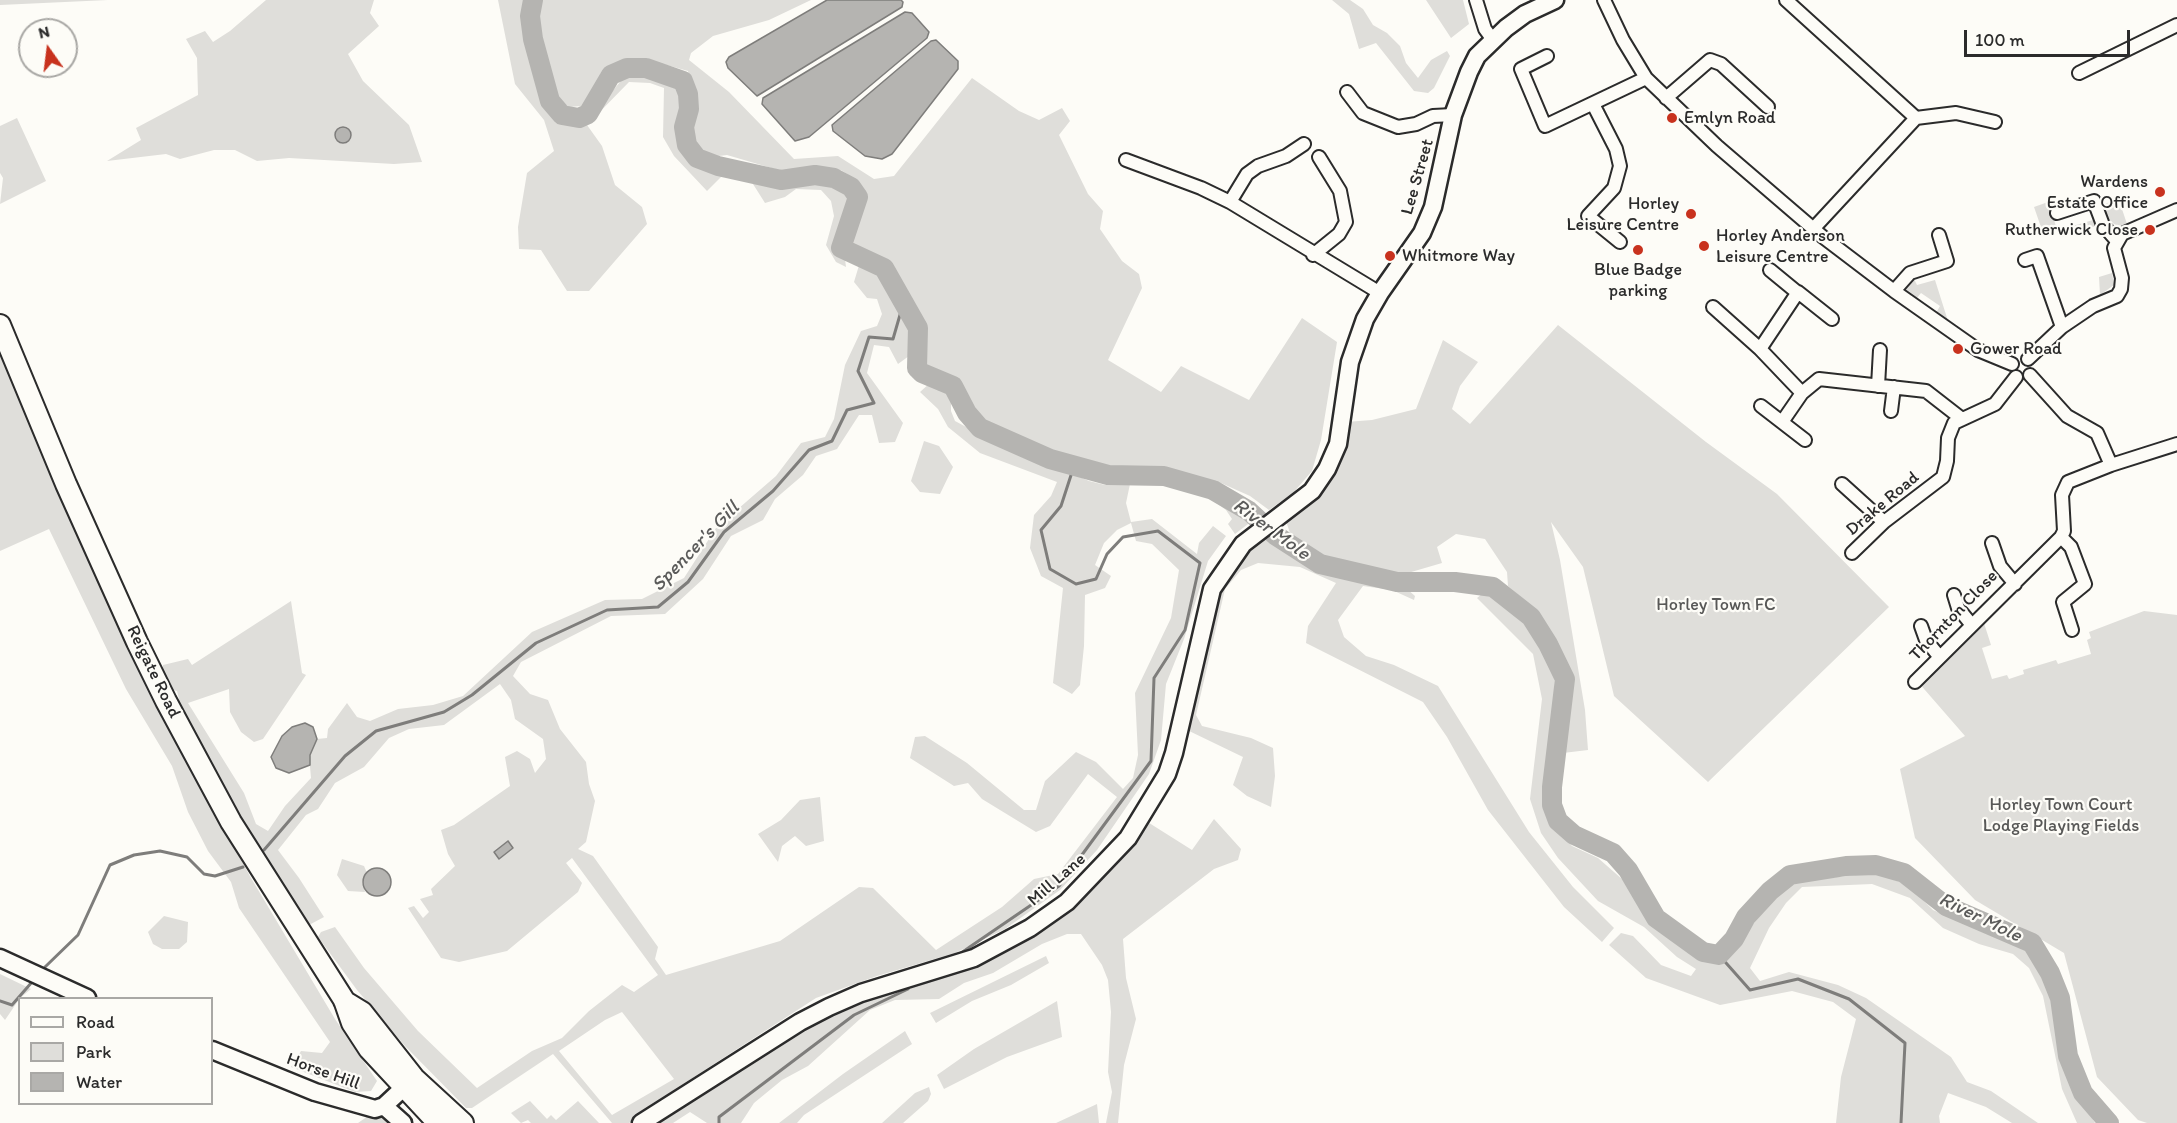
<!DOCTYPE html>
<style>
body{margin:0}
#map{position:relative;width:2177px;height:1123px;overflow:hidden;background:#fdfcf7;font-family:Itim,sans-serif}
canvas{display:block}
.legend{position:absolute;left:18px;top:997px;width:195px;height:108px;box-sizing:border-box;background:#fdfcf7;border:2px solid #a9a8a5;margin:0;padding:8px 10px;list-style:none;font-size:18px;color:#2b2b2b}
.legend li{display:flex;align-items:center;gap:12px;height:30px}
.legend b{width:30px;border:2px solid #a9a8a5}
.north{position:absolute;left:18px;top:18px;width:60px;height:60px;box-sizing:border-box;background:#fdfcf7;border:2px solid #a9a8a5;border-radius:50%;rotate:346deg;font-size:16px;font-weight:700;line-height:24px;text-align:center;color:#2b2b2b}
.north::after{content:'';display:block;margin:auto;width:21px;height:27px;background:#c8321e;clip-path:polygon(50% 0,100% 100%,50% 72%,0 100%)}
.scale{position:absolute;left:1964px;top:30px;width:166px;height:27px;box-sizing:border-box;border:3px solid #2b2b2b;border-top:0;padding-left:8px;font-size:18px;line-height:21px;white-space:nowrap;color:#2b2b2b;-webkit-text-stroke:4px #fdfcf7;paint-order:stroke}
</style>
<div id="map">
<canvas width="2177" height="1123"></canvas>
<ul class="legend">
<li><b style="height:8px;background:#fdfcf7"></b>Road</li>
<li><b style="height:16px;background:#dfdeda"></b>Park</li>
<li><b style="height:16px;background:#b5b4b1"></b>Water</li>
</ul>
<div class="north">N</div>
<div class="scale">100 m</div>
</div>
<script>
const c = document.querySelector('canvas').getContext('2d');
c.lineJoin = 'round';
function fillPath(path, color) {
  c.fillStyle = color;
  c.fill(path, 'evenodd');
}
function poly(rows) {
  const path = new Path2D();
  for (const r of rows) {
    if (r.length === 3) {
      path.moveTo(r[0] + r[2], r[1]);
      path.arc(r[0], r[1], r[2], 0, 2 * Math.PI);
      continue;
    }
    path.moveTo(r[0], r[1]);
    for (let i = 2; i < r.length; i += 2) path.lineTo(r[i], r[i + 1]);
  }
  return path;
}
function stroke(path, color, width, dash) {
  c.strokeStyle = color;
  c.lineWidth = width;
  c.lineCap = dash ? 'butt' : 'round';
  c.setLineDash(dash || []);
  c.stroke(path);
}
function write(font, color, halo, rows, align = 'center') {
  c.font = font + ' Itim,sans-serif';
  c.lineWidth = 4.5;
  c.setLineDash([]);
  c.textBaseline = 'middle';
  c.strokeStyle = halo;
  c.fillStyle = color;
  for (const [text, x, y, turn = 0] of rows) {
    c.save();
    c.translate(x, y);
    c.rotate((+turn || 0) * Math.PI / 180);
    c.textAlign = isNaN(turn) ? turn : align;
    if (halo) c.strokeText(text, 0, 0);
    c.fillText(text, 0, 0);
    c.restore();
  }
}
fillPath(poly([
 [0,0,108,0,0,5],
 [266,0,374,0,370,13,379,26,348,54,363,81,409,125,422,162,394,164,289,158,257,161,235,150,214,150,180,159,166,154,107,161,141,140,136,128,198,95,197,58,186,39,205,31,213,42,230,31],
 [498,0,524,0,530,39,546,101,561,122,584,125,620,82,630,75,661,79,679,88,683,108,678,129,682,148,698,166,726,172,707,191,674,156,663,137,664,88,650,83,629,82,587,125,602,146,615,185,642,207,647,224,589,291,567,291,541,250,519,249,518,227,527,173,554,151,544,120,515,84],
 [539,0,811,0,769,20,713,36,691,53,689,60,729,92,794,159,838,156,874,179,894,176,972,78,1019,111,1039,120,1062,108,1070,121,1059,135,1088,194,1103,211,1100,229,1122,261,1139,274,1142,288,1108,360,1161,392,1181,366,1249,400,1302,318,1337,342,1321,440,1312,471,1293,493,1269,510,1250,496,1221,483,1185,473,1153,469,1119,472,1059,455,983,425,967,406,958,386,948,377,925,367,921,356,923,331,918,314,890,267,852,249,847,238,862,205,864,193,856,180,841,170,804,169,785,172,727,155,711,157,698,151,688,133,694,112,693,91,688,71,663,64,621,62,601,73,595,89,582,106,569,107,559,100,549,76,537,28],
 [1332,0,1350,0,1363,9,1373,25,1387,33,1400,46,1406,63,1418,78,1431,60,1447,51,1450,56,1434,88,1428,93,1414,91,1376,43,1359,49,1349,14],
 [1426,0,1463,0,1469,24,1451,38],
 [17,118,46,181,0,204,3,178,0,173,0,126],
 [759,180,783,186,821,181,842,185,852,199,850,214,839,229,835,247,845,259,846,267,836,262,826,245,834,216,831,201,821,190,796,189,785,197,765,203,753,184],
 [2118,197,2127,224,2118,226,2107,220,2102,206],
 [2048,202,2057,229,2043,233,2034,207],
 [2093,220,2096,226,2061,237,2059,230],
 [860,262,876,269,910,330,909,356,898,364,889,347,874,345,867,373,903,423,895,442,879,443,872,415,859,415,837,449,816,456,803,475,775,499,763,520,731,536,703,579,665,614,611,616,521,662,513,676,530,694,548,700,560,729,586,762,589,784,595,801,586,842,578,849,593,856,658,947,655,959,666,975,780,941,859,887,873,888,936,950,1002,907,1034,879,1058,874,1117,797,1088,774,1050,826,1036,832,982,799,968,783,954,786,910,758,915,737,925,736,967,763,1024,810,1036,810,1045,781,1076,752,1096,762,1123,789,1133,778,1138,755,1135,693,1171,618,1179,570,1152,544,1136,541,1131,523,1117,530,1104,543,1095,565,1111,576,1105,588,1085,595,1084,646,1080,685,1072,694,1053,683,1063,588,1041,576,1030,548,1034,515,1051,496,1057,482,980,453,948,427,938,409,920,392,930,383,951,396,951,411,955,421,1024,458,1064,470,1089,481,1105,485,1130,484,1126,503,1131,522,1152,519,1197,554,1199,543,1213,526,1226,536,1208,561,1184,639,1166,684,1161,740,1149,774,1097,850,1060,890,1005,929,955,953,877,976,816,998,680,1086,680,1091,629,1123,612,1123,553,1054,472,1108,466,1108,405,1046,357,990,318,937,321,932,335,927,364,968,418,1031,477,1088,532,1051,562,1038,589,1011,622,985,634,992,658,975,572,858,566,863,582,883,578,892,507,951,459,962,441,958,408,908,414,906,423,918,429,912,420,899,433,895,431,889,455,866,448,854,441,830,454,825,510,786,505,757,517,751,530,759,535,773,546,759,543,739,515,719,511,700,500,684,444,725,409,729,389,738,364,767,335,783,318,809,306,815,278,850,299,878,324,917,309,925,255,842,251,841,175,706,179,699,177,691,169,689,163,674,163,665,188,659,192,665,291,601,302,673,306,675,263,739,254,742,241,732,230,712,229,689,188,703,244,793,256,824,268,831,285,806,311,778,309,755,317,739,327,738,328,729,347,703,357,717,370,721,398,709,433,705,463,696,532,632,605,600,642,599,684,578,716,528,776,476,801,443,825,437,834,419,845,365,861,331,877,326,882,314,877,299,867,298,854,282],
 [622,1012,674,1079,612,1115,559,1051,605,1020],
 [2112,273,2114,285,2100,295,2099,277],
 [1913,277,1917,285,1935,280,1948,321,1936,313,1940,306,1921,293,1916,299,1905,290],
 [1558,325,1706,442,1777,494,1889,607,1708,782,1614,696,1583,567,1551,522,1560,560,1585,710,1588,750,1563,753,1569,705,1568,671,1538,612,1508,586,1507,572,1485,539,1456,534,1437,547,1442,563,1401,575,1330,562,1291,536,1284,515,1323,492,1336,464,1346,422,1372,420,1416,409,1443,340,1478,362,1460,386,1452,409,1470,424],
 [0,346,106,597,202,788,251,878,335,1019,377,1081,371,1091,355,1092,291,1067,301,1051,322,1053,330,1042,239,908,231,882,208,851,188,812,172,766,126,689,49,529,0,551],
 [924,441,939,446,953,467,940,494,920,492,911,481],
 [1216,499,1231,505,1252,521,1235,534,1228,524,1232,519,1226,510,1215,502],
 [1265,536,1306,561,1340,575,1407,589,1415,596,1414,600,1392,590,1363,586,1338,620,1344,637,1366,656,1394,665,1438,686,1529,832,1573,887,1614,928,1602,942,1564,907,1488,810,1447,737,1423,702,1306,643,1308,626,1336,583,1300,567,1258,563,1241,570,1225,589,1196,715,1202,726,1251,738,1273,748,1275,776,1271,807,1247,796,1233,785,1243,757,1185,729,1206,613,1234,559],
 [1488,589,1519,612,1540,639,1555,676,1553,749,1546,797,1552,824,1572,846,1598,858,1622,879,1649,919,1686,950,1712,962,1729,953,1778,894,1798,881,1875,873,1908,885,1933,910,2030,952,2049,980,2062,1052,2082,1101,2095,1123,2077,1123,2062,1089,2043,996,2029,968,2013,954,1979,944,1943,928,1910,898,1872,884,1802,887,1786,903,1769,928,1750,968,1760,981,1789,972,1838,985,1866,998,1951,1057,1967,1082,1991,1091,2038,1123,2012,1123,1986,1107,1948,1093,1939,1116,1940,1123,1836,1123,1841,1077,1856,1019,1833,1002,1792,991,1720,1005,1646,978,1609,945,1621,933,1633,936,1661,965,1691,976,1696,969,1677,957,1644,927,1598,901,1558,858,1541,833,1530,799,1542,699,1533,654,1477,598],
 [2144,611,2177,615,2177,1123,2147,1123,2138,1120,2097,1077,2064,953,1975,900,1915,838,1900,769,1965,736,1918,682,1983,620,1991,645,1982,648,1992,679,2007,675,2009,679,2024,674,2023,670,2056,660,2058,664,2091,654,2087,640,2091,638,2089,632],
 [820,797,824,841,806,846,795,836,782,846,778,862,758,834,781,820,800,800],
 [1214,819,1241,849,1238,860,1214,869,1123,939,1126,978,1136,1019,1124,1065,1118,1123,1106,1123,1112,1092,1108,1072,1111,1012,1108,980,1102,965,1081,934,1067,934,1042,944,993,973,964,983,939,999,895,1000,870,1010,808,1066,782,1080,754,1103,741,1123,707,1123,690,1112,673,1123,655,1123,797,1033,885,993,947,976,989,960,1024,940,1079,899,1108,871,1146,821,1192,850],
 [342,859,364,866,367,873,362,882,365,892,348,891,337,875],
 [164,916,188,922,187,942,179,949,162,949,153,944,148,932],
 [1046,956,1049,963,1011,985,972,1001,936,1023,930,1013],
 [0,974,31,989,20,998,5,1020,0,1014],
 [1057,1001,1062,1037,1007,1057,944,1089,937,1075,974,1049],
 [905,1031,912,1044,804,1115,797,1123,779,1123,843,1074],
 [929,1087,931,1094,928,1101,903,1123,882,1123,915,1093],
 [530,1101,547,1119,551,1115,556,1120,578,1101,599,1123,531,1123,528,1120,521,1123,511,1113],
 [1097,1104,1099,1123,1056,1123],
 [368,1116,376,1119,387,1117,397,1123,358,1123]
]), '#dfdeda');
const water = poly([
 [827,0,901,0,903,2,902,7,757,96,728,68,726,62,729,57,827,0],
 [905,12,912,13,929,32,927,38,809,137,795,141,762,104,763,98,905,12],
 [936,40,958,61,958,69,892,154,882,159,865,156,833,131,832,125,931,41,936,40],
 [343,135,8],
 [305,723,313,727,317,739,310,755,310,765,289,773,276,768,271,757,282,736,292,727,305,723],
 [508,841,513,848,499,859,494,852,508,841],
 [377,882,14]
]);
fillPath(water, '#b5b4b1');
stroke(water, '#7e7d7b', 1.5);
stroke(poly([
 [264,850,345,756,376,731,444,712,472,695,536,643,607,610,658,607,688,582,724,532,773,491,809,450,832,441,847,410,874,403,858,371,869,337,893,339,904,301],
 [958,955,1059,886,1151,761,1154,678,1185,630,1200,563,1158,531,1123,537,1107,554,1096,579,1076,584,1050,569,1041,530,1061,506,1074,466],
 [1719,955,1750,990,1798,979,1849,999,1905,1043,1901,1123],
 [45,967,78,935,110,865,134,855,160,851,187,857,204,874,215,876,243,867],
 [0,1001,12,1005,32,982],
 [719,1123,719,1117,854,1015,908,989]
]), '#7e7d7b', 3);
stroke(poly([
 [533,0,530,16,533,39,550,101,562,115,579,118,588,114,611,75,627,68,646,68,683,81,688,94,689,109,684,127,687,145,697,158,718,166,781,180,815,175,834,178,851,187,858,197,841,248,884,268,918,328,917,368,922,373,953,386,967,413,980,428,1050,459,1108,475,1164,476,1213,490,1249,511,1275,535,1320,564,1397,582,1455,582,1493,587,1531,617,1548,644,1565,679,1552,787,1552,805,1558,821,1574,835,1613,853,1628,870,1656,918,1703,952,1719,955,1734,939,1746,917,1770,891,1790,875,1846,866,1876,865,1904,873,1946,906,2032,943,2050,973,2060,998,2068,1056,2083,1093,2109,1123]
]), '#b5b4b1', 20);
const street = poly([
 [1476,0,1485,29,1493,40],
 [1604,0,1623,40,1646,78,1717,146,1823,237,1894,291,1978,350,2012,364],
 [1786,0,1916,118],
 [1547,56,1521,69,1545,126,1646,78],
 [2079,73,2177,25],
 [1347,92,1363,113,1398,127,1416,124,1433,116,1453,115],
 [1666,98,1710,60,1721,64,1768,107],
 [1593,104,1616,149,1620,166,1614,188,1588,216,1620,242],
 [1126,160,1201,188,1230,202,1380,293],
 [1230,202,1247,174,1258,166,1286,156,1304,144],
 [2057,213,2094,201,2103,225,2117,241],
 [1813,229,1916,118,1956,113,1995,122],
 [1313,255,1339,234,1346,222,1340,191,1319,157],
 [2025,260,2037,256,2062,327],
 [1770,270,1798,293],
 [1894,291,1910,273,1947,261,1939,235],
 [1713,307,1760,349,1802,393,1819,379,1926,391,1962,419],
 [1760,349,1798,292,1832,319],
 [2028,359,2062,327,2093,306,2117,296,2121,289,2122,278,2114,248,2122,234,2177,210],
 [2030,375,2067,416,2097,433,2111,465],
 [1878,386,1880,350],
 [1761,406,1805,440],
 [1891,411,1894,387],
 [1782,422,1802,393],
 [1842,484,1884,522],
 [2061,537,2071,547,2085,584,2063,602,2072,630],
 [1992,543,2000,566,2015,584],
 [1852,553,1884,522,1943,477,1947,461,1948,438,1954,423,1995,404,2016,377],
 [1954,595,1958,608,1971,624],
 [1921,626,1926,640,1938,655],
 [1915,682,2061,537,2064,531,2062,495,2068,482,2111,465,2177,444]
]);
const secondary = poly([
 [0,958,87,998],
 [212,1050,315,1092,375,1109,384,1106,413,1079],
 [384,1106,403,1123],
 [641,1123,800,1022,829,1007,861,993,974,958,1030,928,1067,902,1128,838,1167,774,1174,753,1212,589,1243,544,1312,491,1327,469,1338,444,1350,362,1365,319,1380,293,1422,233,1433,207,1453,115,1469,72,1477,56,1506,28,1525,14,1555,0]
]);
const primary = poly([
 [0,325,66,484,137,642,166,701,231,822,344,1000,352,1023,369,1049,438,1123],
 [344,1001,362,1012,414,1078,463,1123]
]);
stroke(street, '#2b2b2b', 16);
stroke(secondary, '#2b2b2b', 21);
stroke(primary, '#2b2b2b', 24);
stroke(street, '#fdfcf7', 12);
stroke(secondary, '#fdfcf7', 16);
stroke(primary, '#fdfcf7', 20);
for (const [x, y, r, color] of [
 [1672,118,6,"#c8321e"],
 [2160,192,6,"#c8321e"],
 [1691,214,6,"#c8321e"],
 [2150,230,6,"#c8321e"],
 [1704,246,6,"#c8321e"],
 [1638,250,6,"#c8321e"],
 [1390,256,6,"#c8321e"],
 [1958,349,6,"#c8321e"]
]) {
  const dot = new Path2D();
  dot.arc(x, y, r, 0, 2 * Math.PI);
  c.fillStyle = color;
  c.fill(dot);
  stroke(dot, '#fdfcf7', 2);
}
write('18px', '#2b2b2b', '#fdfcf7', [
 ["Emlyn Road",1684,118],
 ["Wardens",2148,182,"right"],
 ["Estate Office",2148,203,"right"],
 ["Horley",1679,204,"right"],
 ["Leisure Centre",1679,225,"right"],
 ["Rutherwick Close",2138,230,"right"],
 ["Horley Anderson",1716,236],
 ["Leisure Centre",1716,257],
 ["Whitmore Way",1402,256],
 ["Blue Badge",1638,270,"center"],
 ["parking",1638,291,"center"],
 ["Gower Road",1970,349]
], 'left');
write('18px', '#2b2b2b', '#fdfcf7', [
 ["Lee Street",1418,177,-74],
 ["Drake Road",1883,504,-40],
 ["Thornton Close",1954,616,-46],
 ["Reigate Road",153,672,64],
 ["Mill Lane",1057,880,-41],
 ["Horse Hill",323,1072,20]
]);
write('18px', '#585857', '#fdfcf7', [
 ["Horley Town FC",1716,605],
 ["Horley Town Court",2061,805],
 ["Lodge Playing Fields",2061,826]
]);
write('italic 20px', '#5b5b5a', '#fdfcf7', [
 ["River Mole",1271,530,36],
 ["Spencer's Gill",696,547,-46],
 ["River Mole",1980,918,26]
]);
</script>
